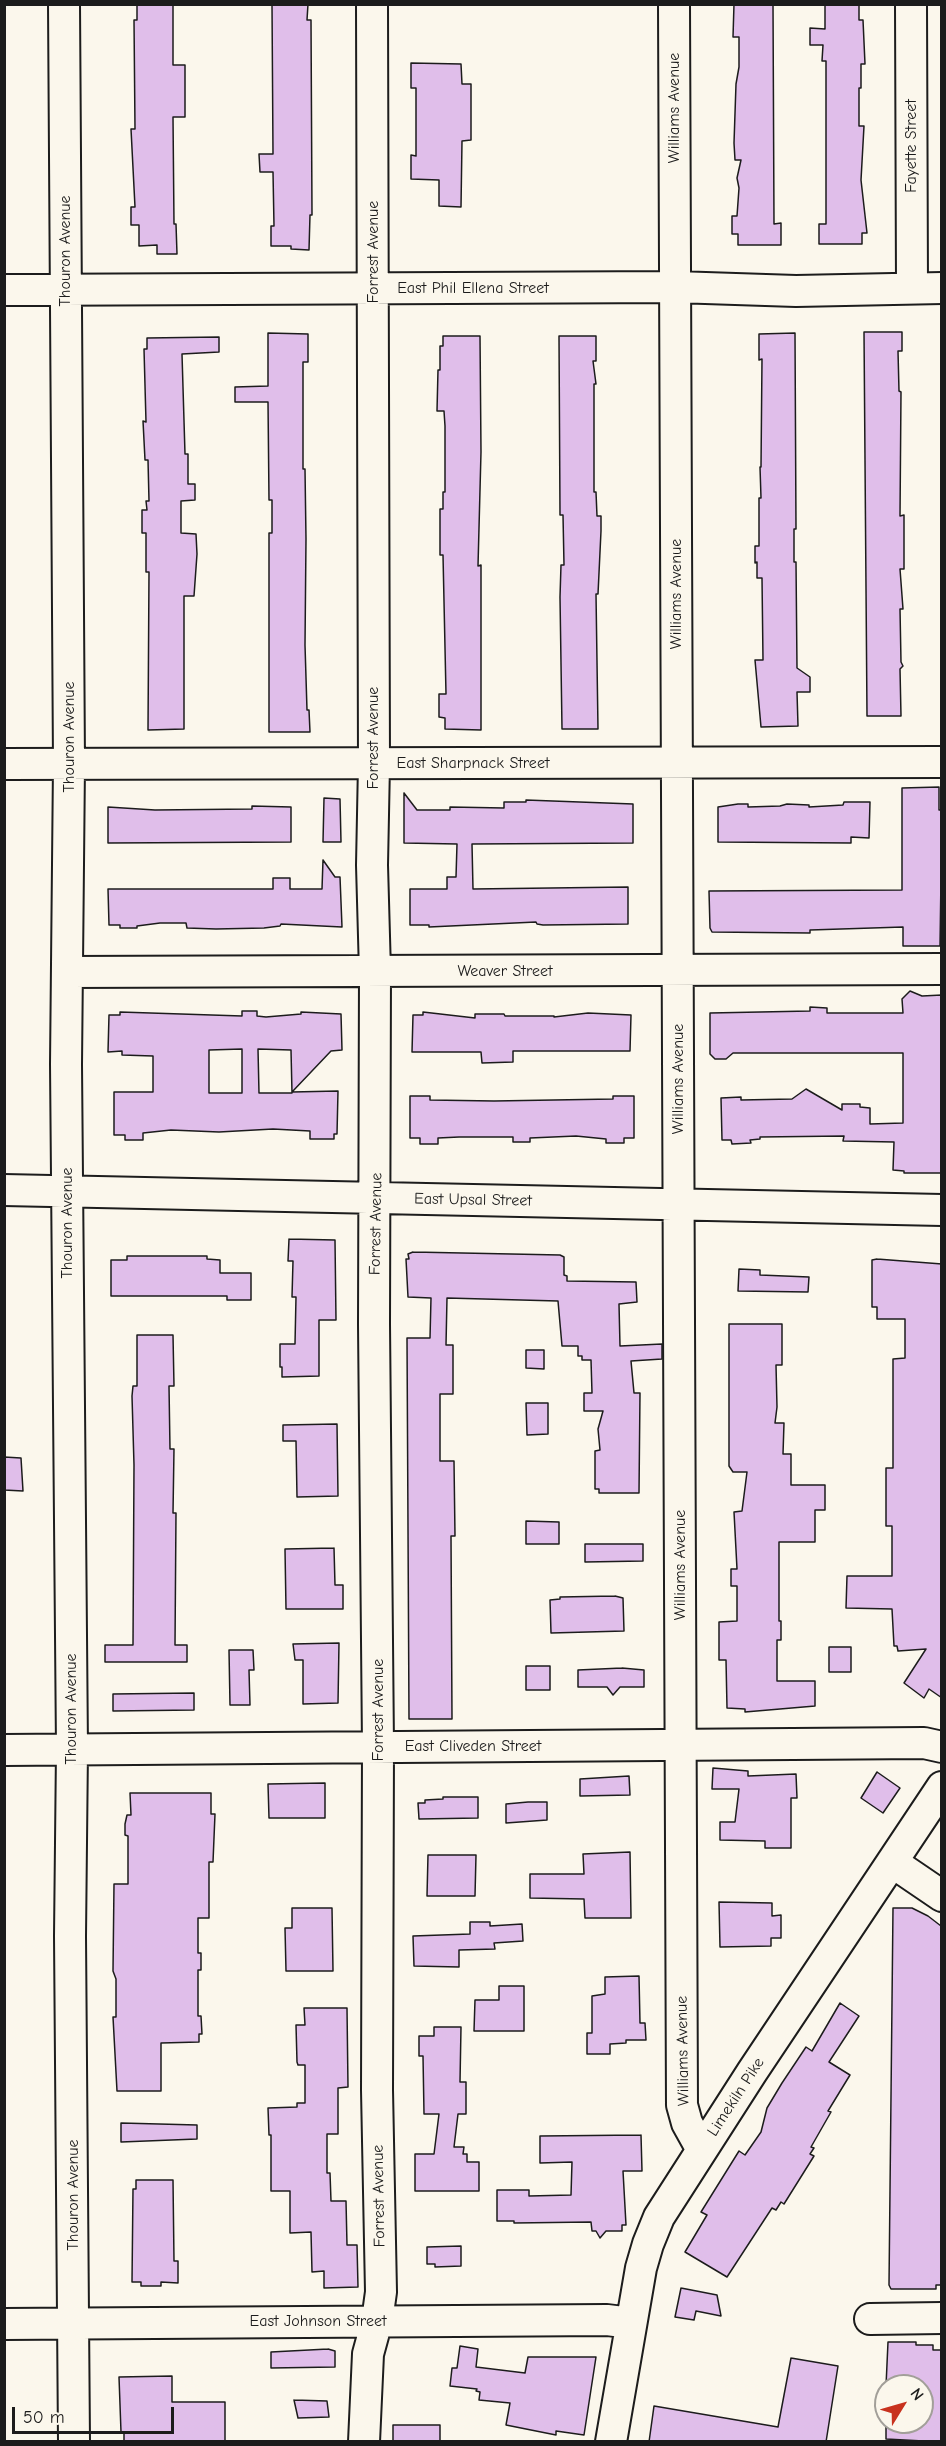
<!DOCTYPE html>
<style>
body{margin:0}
#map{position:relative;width:946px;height:2446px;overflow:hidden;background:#fbf7ec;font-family:"Comic Neue",sans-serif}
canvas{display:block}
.frame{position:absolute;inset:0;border:6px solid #1c1c1c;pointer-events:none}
.north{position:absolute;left:874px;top:2374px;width:60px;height:60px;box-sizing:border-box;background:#fbf7ec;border:2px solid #a29f99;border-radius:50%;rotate:53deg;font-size:16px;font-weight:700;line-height:24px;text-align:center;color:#1c1c1c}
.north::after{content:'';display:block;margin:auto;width:21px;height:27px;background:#c8321e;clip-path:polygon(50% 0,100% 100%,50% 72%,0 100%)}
.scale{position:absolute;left:12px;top:2407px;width:162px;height:27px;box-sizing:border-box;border:3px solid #1c1c1c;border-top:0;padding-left:8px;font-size:18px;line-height:21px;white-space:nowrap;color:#1c1c1c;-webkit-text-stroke:4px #fbf7ec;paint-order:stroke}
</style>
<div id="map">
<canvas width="946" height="2446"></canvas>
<div class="frame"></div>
<div class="north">N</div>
<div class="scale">50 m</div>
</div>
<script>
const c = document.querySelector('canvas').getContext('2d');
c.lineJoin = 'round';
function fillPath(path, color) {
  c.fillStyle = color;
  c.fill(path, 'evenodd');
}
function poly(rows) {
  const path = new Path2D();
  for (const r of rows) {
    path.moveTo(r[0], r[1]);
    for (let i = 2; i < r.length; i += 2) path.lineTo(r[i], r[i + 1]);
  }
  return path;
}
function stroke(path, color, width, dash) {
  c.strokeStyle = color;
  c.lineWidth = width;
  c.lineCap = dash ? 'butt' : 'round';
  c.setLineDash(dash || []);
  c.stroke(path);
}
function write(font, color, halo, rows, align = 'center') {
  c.font = font + ' "Comic Neue",sans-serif';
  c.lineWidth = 4.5;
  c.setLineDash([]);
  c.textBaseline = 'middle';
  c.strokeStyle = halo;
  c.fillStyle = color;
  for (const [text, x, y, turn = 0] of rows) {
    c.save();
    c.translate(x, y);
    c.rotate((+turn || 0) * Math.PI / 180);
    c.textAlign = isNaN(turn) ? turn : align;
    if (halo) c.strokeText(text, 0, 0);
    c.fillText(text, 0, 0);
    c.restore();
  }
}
const building = poly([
 [137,4,173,4,173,65,185,65,185,117,173,117,174,224,176,224,177,254,157,254,157,245,139,246,139,225,131,225,131,207,135,207,131,129,135,129,134,20,137,20,137,4],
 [272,4,308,4,307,20,311,20,312,215,310,215,309,250,291,249,291,246,271,246,271,226,274,226,273,172,260,172,259,154,273,154,272,4],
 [734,4,773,4,774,224,781,223,781,245,738,245,738,234,732,234,732,216,737,216,739,188,737,178,741,160,735,160,734,143,736,84,739,67,739,37,733,37,734,4],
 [825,4,859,4,859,20,863,20,865,64,861,64,861,88,859,88,859,126,864,126,861,180,867,233,862,233,862,244,819,244,819,224,826,224,826,61,822,61,823,45,810,45,810,28,825,29,825,4],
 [411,63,461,64,462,84,471,84,471,140,462,141,461,207,439,206,439,180,411,179,411,155,416,156,416,88,411,88,411,63],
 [864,332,902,332,902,351,898,351,899,391,901,392,900,516,904,515,904,569,900,569,903,609,900,609,901,662,903,666,900,669,901,716,867,716,864,332],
 [268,333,308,334,308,362,303,362,303,469,305,469,306,539,305,645,307,710,309,710,310,732,269,732,269,533,272,533,272,500,269,500,268,402,235,402,235,387,268,386,268,333],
 [795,333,796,529,794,529,794,562,796,562,797,668,810,677,810,692,797,692,798,726,761,727,755,660,763,660,762,578,757,578,757,562,755,563,755,546,759,546,759,498,761,498,760,467,761,467,762,359,759,360,759,334,795,333],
 [443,336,480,336,481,452,478,566,481,565,481,730,445,729,445,718,439,717,439,694,446,694,443,555,440,555,440,509,443,509,443,492,445,492,445,426,444,411,437,411,438,370,440,370,440,346,443,346,443,336],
 [559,336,596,336,596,361,593,361,596,384,594,384,594,492,596,492,597,516,601,516,601,531,598,594,596,594,598,729,562,729,560,597,561,565,564,565,563,515,560,515,559,336],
 [219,337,219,352,182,354,185,454,188,454,188,484,195,484,195,500,181,501,181,533,196,534,197,554,194,596,184,596,184,729,148,730,149,572,146,572,146,533,142,533,142,510,147,510,146,501,149,501,148,460,145,460,143,421,146,422,144,349,147,349,147,338,219,337],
 [939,787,939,810,942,810,940,946,903,946,903,927,810,930,810,933,712,932,710,928,709,891,902,890,902,788,939,787],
 [404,793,417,810,450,810,450,807,504,808,504,802,526,802,526,800,633,804,633,843,472,844,473,889,628,887,628,924,543,925,537,924,536,922,429,927,429,925,410,925,410,889,447,889,447,877,456,877,457,844,404,843,404,793],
 [324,798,340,799,341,842,323,842,324,798],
 [844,802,870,802,869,838,851,837,851,843,718,842,718,807,738,804,748,804,748,807,780,806,787,804,809,805,809,807,843,805,844,802],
 [252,806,291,807,291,842,108,843,108,807,155,810,252,809,252,806],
 [323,860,335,877,340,877,342,927,281,924,280,926,264,928,216,929,187,928,186,923,160,923,137,926,137,928,120,928,120,925,109,925,108,889,273,889,273,878,290,878,290,889,322,889,323,860],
 [910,991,922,996,942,995,942,1173,904,1173,904,1171,893,1170,894,1142,843,1141,844,1136,760,1137,760,1139,750,1140,751,1143,732,1144,731,1140,722,1140,721,1098,741,1097,741,1100,792,1099,806,1089,842,1110,842,1104,860,1104,860,1107,870,1108,870,1124,903,1123,903,1053,733,1053,726,1059,715,1059,710,1054,710,1013,810,1011,810,1007,827,1008,827,1013,903,1013,902,999,910,991],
 [242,1011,257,1011,257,1016,266,1017,301,1014,301,1012,341,1014,342,1050,331,1051,292,1092,338,1091,337,1134,334,1134,334,1139,310,1139,310,1131,273,1129,219,1132,171,1130,143,1133,143,1140,125,1140,125,1135,114,1135,114,1092,153,1092,153,1056,122,1055,122,1051,108,1052,109,1015,120,1015,120,1012,242,1016,242,1011],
 [242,1049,242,1093,209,1093,209,1050,242,1049],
 [258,1049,291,1050,292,1093,259,1093,258,1049],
 [423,1012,475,1018,475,1014,504,1014,505,1016,554,1016,554,1017,588,1013,631,1015,630,1051,513,1051,513,1062,482,1063,481,1052,412,1052,413,1015,423,1015,423,1012],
 [410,1096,430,1096,430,1100,494,1101,613,1099,613,1096,634,1096,634,1138,624,1138,624,1143,606,1143,606,1139,576,1136,530,1138,530,1142,513,1142,513,1137,459,1137,438,1138,438,1144,420,1144,420,1138,410,1138,410,1096],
 [289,1239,335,1240,336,1320,319,1320,319,1376,282,1377,282,1367,280,1367,280,1344,295,1344,296,1297,292,1297,293,1261,288,1261,289,1239],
 [413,1252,560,1255,564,1257,564,1275,567,1276,567,1281,636,1282,637,1302,619,1304,620,1346,662,1344,662,1359,631,1361,634,1393,640,1393,639,1493,599,1493,599,1489,595,1489,595,1451,600,1450,598,1429,603,1411,584,1411,584,1393,592,1393,591,1360,582,1360,582,1356,578,1356,578,1346,562,1346,558,1301,447,1298,446,1345,453,1345,453,1394,440,1394,440,1461,454,1461,455,1536,451,1536,452,1719,409,1719,407,1338,430,1338,431,1298,408,1297,406,1259,409,1259,408,1254,413,1252],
 [127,1256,207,1256,207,1259,220,1260,220,1273,251,1273,251,1300,227,1300,227,1296,111,1296,111,1260,127,1260,127,1256],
 [877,1259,942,1264,942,1698,929,1689,924,1698,904,1683,926,1649,898,1651,897,1646,894,1646,892,1609,846,1608,847,1576,892,1576,892,1526,886,1526,886,1468,893,1468,893,1359,905,1358,905,1319,877,1319,877,1307,872,1307,872,1260,877,1259],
 [739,1269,760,1270,760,1275,809,1277,808,1292,738,1291,739,1269],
 [729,1324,782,1324,782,1365,776,1365,777,1407,775,1423,784,1423,783,1454,791,1454,791,1485,825,1485,825,1510,815,1510,815,1542,779,1542,779,1621,781,1621,781,1640,777,1640,777,1681,815,1681,815,1706,745,1712,745,1709,727,1708,726,1660,719,1660,719,1622,737,1621,737,1586,731,1586,731,1569,737,1569,734,1512,742,1511,747,1472,733,1472,729,1466,729,1324],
 [137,1335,173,1335,174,1386,169,1386,170,1449,174,1449,173,1513,176,1513,175,1645,187,1645,187,1662,105,1662,105,1645,133,1645,134,1465,132,1396,133,1386,137,1386,137,1335],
 [526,1350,544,1350,544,1369,526,1368,526,1350],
 [526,1403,548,1403,548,1434,527,1435,526,1403],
 [337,1424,338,1496,297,1497,296,1441,283,1441,283,1425,337,1424],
 [4,1457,21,1458,23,1491,4,1490,4,1457],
 [526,1521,559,1522,559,1544,526,1544,526,1521],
 [585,1544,643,1544,643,1561,585,1562,585,1544],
 [334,1548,335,1585,343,1585,343,1609,286,1609,285,1549,334,1548],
 [615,1596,623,1598,624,1631,551,1633,550,1600,560,1599,560,1597,615,1596],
 [339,1643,338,1703,303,1704,303,1660,295,1660,293,1644,339,1643],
 [829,1647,851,1647,851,1672,829,1672,829,1647],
 [229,1650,253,1650,254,1670,249,1670,250,1705,230,1705,229,1650],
 [526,1666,550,1666,550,1690,526,1690,526,1666],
 [622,1668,644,1670,644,1687,620,1687,613,1695,607,1687,578,1687,578,1670,622,1668],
 [194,1693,194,1710,113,1711,113,1694,194,1693],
 [713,1768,748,1771,748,1776,796,1774,797,1798,791,1798,791,1848,765,1848,765,1841,720,1840,720,1822,735,1822,739,1789,712,1789,713,1768],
 [877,1772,900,1788,883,1813,861,1798,877,1772],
 [629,1776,630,1795,580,1796,580,1779,629,1776],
 [325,1783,325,1818,269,1818,268,1784,325,1783],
 [130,1793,211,1793,211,1814,215,1814,213,1862,209,1862,209,1918,198,1918,198,1953,201,1953,201,1970,198,1970,198,2016,201,2016,202,2034,199,2034,199,2042,161,2043,161,2091,117,2091,113,2017,116,2017,116,1979,113,1971,114,1884,128,1884,128,1836,125,1835,125,1824,127,1815,131,1815,130,1793],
 [443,1797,478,1797,478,1818,419,1819,418,1803,425,1803,425,1800,443,1799,443,1797],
 [528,1802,547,1802,547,1820,506,1823,506,1804,528,1802],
 [630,1852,631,1918,585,1918,584,1899,530,1898,530,1874,584,1874,583,1854,630,1852],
 [428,1855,476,1855,475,1896,427,1896,428,1855],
 [719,1902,772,1903,772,1916,781,1915,781,1938,771,1938,771,1946,720,1947,719,1902],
 [292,1908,332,1908,333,1971,286,1971,285,1928,292,1928,292,1908],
 [893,1908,912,1908,928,1916,941,1926,942,2285,936,2285,936,2289,891,2289,889,2285,893,1908],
 [470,1922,490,1922,490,1926,522,1924,523,1941,494,1943,495,1949,459,1950,459,1967,414,1966,413,1936,470,1934,470,1922],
 [639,1976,640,2023,645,2023,646,2040,626,2040,626,2043,610,2044,610,2054,587,2054,587,2033,592,2033,592,1996,605,1994,605,1977,639,1976],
 [499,1986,524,1986,524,2031,474,2031,475,2000,499,2000,499,1986],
 [840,2003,859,2016,829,2062,850,2075,828,2111,831,2112,811,2147,814,2148,810,2154,814,2156,784,2204,781,2202,776,2210,772,2208,727,2277,685,2252,707,2215,701,2212,739,2151,745,2155,761,2132,767,2108,782,2083,806,2047,812,2051,840,2003],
 [304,2008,347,2008,348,2087,338,2088,338,2134,327,2134,327,2173,330,2173,331,2201,346,2201,347,2245,357,2245,358,2287,324,2288,324,2271,312,2272,311,2232,290,2233,290,2191,271,2191,271,2135,269,2135,268,2108,297,2107,297,2103,305,2103,305,2065,298,2065,297,2062,296,2025,305,2025,304,2008],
 [434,2027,461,2027,460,2082,466,2082,466,2114,458,2114,454,2147,464,2147,463,2154,467,2154,467,2162,479,2162,479,2191,415,2191,415,2154,434,2154,439,2114,424,2114,423,2056,419,2056,419,2036,434,2036,434,2027],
 [121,2123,197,2125,197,2139,121,2142,121,2123],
 [641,2135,642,2171,623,2171,626,2225,622,2225,622,2231,606,2231,600,2238,596,2231,592,2231,591,2222,514,2223,514,2221,497,2221,497,2190,529,2190,529,2196,571,2195,572,2162,540,2163,540,2136,641,2135],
 [136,2180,173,2180,174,2261,178,2261,178,2283,161,2282,161,2286,141,2286,141,2282,132,2282,133,2189,136,2189,136,2180],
 [461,2246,461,2266,435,2267,435,2264,427,2264,427,2247,461,2246],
 [681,2288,717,2295,721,2316,696,2311,694,2320,675,2317,681,2288],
 [888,2342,916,2342,916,2345,933,2345,933,2350,942,2350,942,2442,886,2439,886,2422,922,2422,922,2386,886,2386,888,2342],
 [460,2346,478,2349,476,2367,525,2373,528,2357,596,2357,584,2435,556,2431,556,2435,506,2425,510,2403,479,2400,480,2392,476,2391,477,2389,450,2386,452,2368,457,2368,460,2346],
 [328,2349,335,2351,335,2367,271,2368,271,2352,328,2349],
 [791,2358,838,2366,826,2442,649,2442,654,2406,778,2427,791,2358],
 [172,2376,172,2402,225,2402,225,2442,124,2442,124,2432,121,2432,119,2377,172,2376],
 [294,2400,327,2401,329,2417,298,2418,294,2400],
 [393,2425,440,2425,440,2442,393,2442,393,2425]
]);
fillPath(building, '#e0beea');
stroke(building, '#1c1c1c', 1.5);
const minor = poly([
 [64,4,69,764,66,1064,72,1749,70,1936,74,2442],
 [674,4,682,2105,687,2123,702,2150],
 [911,4,912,287],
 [4,290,675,287,796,291,942,288],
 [4,764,942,762],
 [68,972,942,969],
 [4,1190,942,1210],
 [4,1750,924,1743,942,1747],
 [892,1862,942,1896],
 [870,2319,942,2318],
 [4,2324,607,2320,631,2323],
 [364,2442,368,2354,377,2321,381,2292,377,2090,378,1746,374,1324,375,972,372,865,374,764,372,4],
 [611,2442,641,2268,648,2244,659,2217,752,2072,942,1787]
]);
stroke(minor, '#1c1c1c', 34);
stroke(minor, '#fbf7ec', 30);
write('16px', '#1c1c1c', '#fbf7ec', [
 ["Williams Avenue",674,108,-90],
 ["Fayette Street",911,146,-90],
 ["Thouron Avenue",65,251,-90],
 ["Forrest Avenue",373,252,-90],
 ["East Phil Ellena Street",473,288],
 ["Williams Avenue",676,594,-90],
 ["Thouron Avenue",69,737,-90],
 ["Forrest Avenue",373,738,-90],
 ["East Sharpnack Street",473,763],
 ["Weaver Street",505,971],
 ["Williams Avenue",678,1079,-90],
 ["East Upsal Street",473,1200,1],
 ["Thouron Avenue",67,1223,-90],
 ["Forrest Avenue",376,1224,-89],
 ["Williams Avenue",680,1565,-90],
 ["Thouron Avenue",71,1709,-90],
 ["Forrest Avenue",378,1710,-90],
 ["East Cliveden Street",473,1746],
 ["Williams Avenue",683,2051,-91],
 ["Limekiln Pike",736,2097,-57],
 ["Thouron Avenue",73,2195,-90],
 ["Forrest Avenue",379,2196,-91],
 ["East Johnson Street",318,2321]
]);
</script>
